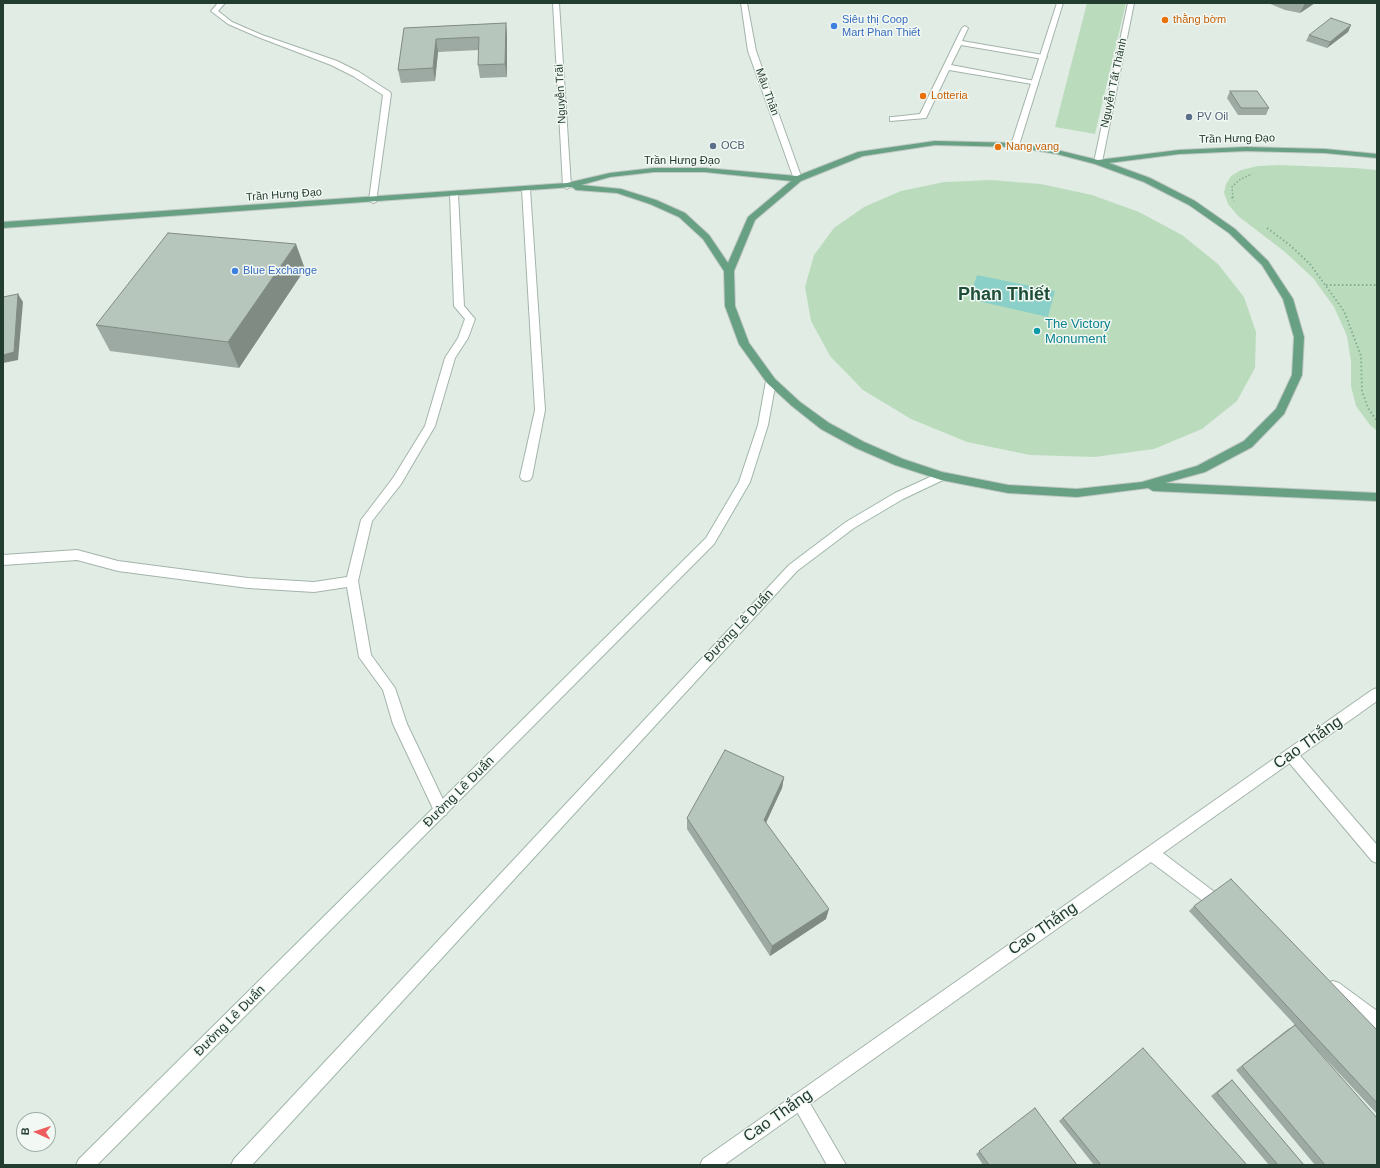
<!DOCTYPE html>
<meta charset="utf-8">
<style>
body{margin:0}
#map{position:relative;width:1380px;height:1168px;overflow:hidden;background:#e1ece5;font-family:Helvetica,sans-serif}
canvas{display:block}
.frame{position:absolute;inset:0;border:4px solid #223c2f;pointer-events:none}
.north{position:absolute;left:16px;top:1112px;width:40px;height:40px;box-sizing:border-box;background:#f2f8f3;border:1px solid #9fada5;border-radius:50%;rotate:273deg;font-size:11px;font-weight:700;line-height:16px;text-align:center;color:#223c2f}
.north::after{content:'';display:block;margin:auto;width:14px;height:18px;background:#ee5d5d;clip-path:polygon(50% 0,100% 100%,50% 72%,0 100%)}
</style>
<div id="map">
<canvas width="1380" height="1168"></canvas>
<div class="frame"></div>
<div class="north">B</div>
</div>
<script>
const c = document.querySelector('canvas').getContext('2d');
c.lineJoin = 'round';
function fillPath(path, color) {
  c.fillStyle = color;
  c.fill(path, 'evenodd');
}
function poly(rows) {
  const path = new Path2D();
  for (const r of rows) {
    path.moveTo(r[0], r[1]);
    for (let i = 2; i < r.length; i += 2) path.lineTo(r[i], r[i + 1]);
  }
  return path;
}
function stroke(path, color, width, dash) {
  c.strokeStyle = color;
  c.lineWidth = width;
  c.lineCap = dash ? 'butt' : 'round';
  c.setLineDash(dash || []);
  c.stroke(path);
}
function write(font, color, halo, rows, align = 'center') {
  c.font = font + ' Helvetica,sans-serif';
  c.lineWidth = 3;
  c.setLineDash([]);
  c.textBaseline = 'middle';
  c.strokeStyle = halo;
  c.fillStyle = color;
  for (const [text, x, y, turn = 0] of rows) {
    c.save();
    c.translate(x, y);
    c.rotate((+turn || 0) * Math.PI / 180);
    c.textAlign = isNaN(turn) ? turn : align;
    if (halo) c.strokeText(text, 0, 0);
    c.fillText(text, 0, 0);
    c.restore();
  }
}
fillPath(poly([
 [1087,3,1126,3,1095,134,1055,127],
 [1279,165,1355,168,1377,170,1377,431,1370,425,1356,406,1351,386,1351,362,1347,336,1334,307,1313,278,1285,252,1238,216,1228,204,1224,193,1226,184,1231,176,1241,170,1258,166],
 [991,180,1041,184,1092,195,1139,212,1182,235,1218,264,1244,297,1256,332,1255,368,1237,401,1202,429,1154,449,1095,457,1030,455,967,442,911,419,863,390,830,356,811,321,805,287,814,255,834,228,864,207,901,191,944,182]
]), '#bbdcbc');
fillPath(poly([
 [977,275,1055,291,1048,317,969,299]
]), '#8bcfc9');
const service = poly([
 [218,3,225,3,218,11,232,22,262,35,337,61,359,72,390,92,391,94,376,202,373,203,369,200,383,95,353,76,331,65,258,37,228,24,211,11,218,3],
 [965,26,968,28,962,41,1043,55,1047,57,1043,59,961,45,951,65,1035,81,1038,81,1038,85,949,70,926,118,890,121,890,117,893,117,920,114,962,28,965,26],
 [526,186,530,189,545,410,532,477,530,480,526,481,522,480,520,477,535,410,522,189,526,186],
 [454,191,458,194,464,306,475,319,468,338,455,358,435,426,401,484,372,521,358,581,371,655,395,688,407,724,448,810,446,815,441,816,436,815,393,724,383,690,359,657,347,587,314,592,248,588,118,571,77,560,3,565,3,555,77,550,118,561,248,578,314,582,347,577,361,520,393,478,425,426,445,358,458,338,465,319,454,306,450,194,454,191],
 [1291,749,1296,751,1377,845,1377,863,1372,861,1286,759,1284,755,1286,751,1291,749],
 [799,1093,805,1095,846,1165,827,1165,791,1101,793,1095,799,1093]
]);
const minor = poly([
 [553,3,559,3,571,186,567,189,563,186,553,3],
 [741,3,747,3,756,51,802,179,801,181,795,181,794,179,748,51,741,3],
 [1377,688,1377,701,1163,853,1225,900,1227,905,1225,910,1220,912,1215,910,1151,862,724,1165,700,1165,703,1159,1372,690,1377,688],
 [1333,981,1339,983,1377,1011,1377,1029,1371,1027,1327,995,1325,989,1327,983,1333,981]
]);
const tertiary = poly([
 [1057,3,1063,3,1019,145,1015,147,1012,147,1011,145,1057,3],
 [1128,3,1134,3,1102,162,1098,164,1094,162,1128,3]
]);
const secondary = poly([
 [771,378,776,381,768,425,750,482,714,544,97,1165,76,1165,79,1159,706,538,739,482,758,425,766,381,771,378],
 [941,472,945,473,947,476,945,479,903,499,854,528,797,571,252,1165,231,1165,234,1159,789,565,846,522,895,493,941,472]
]);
const primary = poly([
 [935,141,1015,143,1057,150,1098,160,1179,150,1246,147,1325,149,1377,154,1377,158,1325,153,1246,151,1179,154,1109,163,1150,178,1195,201,1235,229,1268,261,1293,299,1304,337,1302,375,1284,414,1252,447,1205,472,1165,483,1377,493,1377,501,1153,491,1148,488,1077,497,1008,493,941,480,895,465,856,448,821,429,792,406,767,383,739,344,725,306,724,271,703,239,679,217,650,204,617,193,576,190,572,187,3,228,3,222,567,183,610,173,654,168,705,168,797,176,858,152,935,141],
 [935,145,1015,147,1057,154,1095,164,1144,182,1189,205,1229,233,1262,265,1283,299,1294,337,1292,375,1276,409,1244,441,1197,466,1142,482,1077,489,1008,485,942,472,903,459,864,442,829,423,800,402,775,379,749,343,735,306,734,271,755,220,801,181,863,156,935,145],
 [654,172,705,172,791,181,748,217,728,263,709,235,685,213,656,200,621,189,581,185,610,177,654,172]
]);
stroke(service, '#a4b4ab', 2);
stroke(minor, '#a4b4ab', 2);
stroke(tertiary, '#a4b4ab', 2);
stroke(secondary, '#a0b7aa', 2);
stroke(primary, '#c1c8c5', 2);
stroke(poly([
 [1233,198,1232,187,1239,180,1252,174]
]), '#83ae96', 1.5, [1.5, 2]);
stroke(poly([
 [1232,197,1234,201],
 [1267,228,1291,246,1310,264,1344,311,1361,356,1362,391,1368,408,1377,421],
 [1326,285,1377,285]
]), '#83ae96', 2, [1.5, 2.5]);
fillPath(service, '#fff');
fillPath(minor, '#fff');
fillPath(tertiary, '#fff');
fillPath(secondary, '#fff');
fillPath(primary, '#67a083');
fillPath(poly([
 [1268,3,1315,3,1300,13,1285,10],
 [506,23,507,36,507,77,480,78,478,65,479,50,438,52,435,81,401,83,398,70,404,28],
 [1351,25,1348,32,1327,48,1306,41,1309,35],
 [1230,91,1269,108,1266,115,1238,115,1227,98],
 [305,269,239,368,110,351,96,325],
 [784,777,782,788,766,823,826,919,770,956,687,829,687,818],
 [1194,906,1377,1030,1377,1114,1296,1027,1377,1165,1315,1165,1236,1070,1288,1029,1295,1025,1189,911],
 [1143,1048,1247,1165,1094,1165,1059,1121],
 [1232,1080,1304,1165,1269,1165,1211,1096,1226,1084],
 [1035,1108,1077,1165,983,1165,976,1154]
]), '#9daaa3');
fillPath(poly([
 [1305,3,1315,3,1300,13],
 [506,23,507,36,507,77,505,64],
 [1351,25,1348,32,1327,48,1330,42],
 [436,39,438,52,435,81,433,68],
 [296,244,305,269,239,368,228,342],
 [18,294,23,302,18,360,3,363,3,355],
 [784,777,782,788,762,831,764,820],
 [829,909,826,919,770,956,772,946]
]), '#808b84');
const building = poly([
 [1331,18,1351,25,1330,42,1309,35,1331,18],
 [506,23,505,64,478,65,479,37,436,39,433,68,398,70,404,28,506,23],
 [1230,91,1257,91,1269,108,1241,108,1230,91],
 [168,233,296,244,228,342,96,325,168,233],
 [18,294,14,352,3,355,3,297,18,294],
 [725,750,784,777,764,820,829,909,772,946,687,818,725,750],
 [1231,879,1377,1030,1377,1103,1194,906,1231,879],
 [1295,1025,1377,1118,1377,1165,1325,1165,1242,1066,1295,1025],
 [1143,1048,1247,1165,1101,1165,1063,1118,1143,1048],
 [1232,1080,1304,1165,1278,1165,1217,1093,1232,1080],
 [1035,1108,1077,1165,989,1165,979,1151,1035,1108]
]);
fillPath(building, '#b7c6bd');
stroke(building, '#808b84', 1);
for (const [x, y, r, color] of [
 [1165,20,4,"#e8710a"],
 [834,26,4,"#3f7fe0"],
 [923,96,4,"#e8710a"],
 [1189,117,4,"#5c6f8a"],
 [713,146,4,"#5c6f8a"],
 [998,147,4,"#e8710a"],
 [235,271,4,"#3f7fe0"],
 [1037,331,4,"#0f9aa8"]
]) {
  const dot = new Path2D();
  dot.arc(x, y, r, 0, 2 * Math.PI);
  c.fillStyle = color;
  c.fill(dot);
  stroke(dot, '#f2f8f3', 1.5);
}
write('11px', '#366cbe', '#f2f8f3', [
 ["Siêu thị Coop",842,20],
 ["Mart Phan Thiết",842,33],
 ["Blue Exchange",243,271]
], 'left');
write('11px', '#c56008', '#f2f8f3', [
 ["thằng bờm",1173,20],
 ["Lotteria",931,96],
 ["Nang vang",1006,147]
], 'left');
write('11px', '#223c2f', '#f2f8f3', [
 ["Nguyễn Tất Thành",1114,83,-78],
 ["Mậu Thân",767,92,70],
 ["Nguyễn Trãi",561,94,-93],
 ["Trần Hưng Đạo",1237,139,-1],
 ["Trần Hưng Đạo",682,161],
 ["Trần Hưng Đạo",284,195,-4]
]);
write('11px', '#4e5e75', '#f2f8f3', [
 ["PV Oil",1197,117],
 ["OCB",721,146]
], 'left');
write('13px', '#0d838f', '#f2f8f3', [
 ["The Victory",1045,324],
 ["Monument",1045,339]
], 'left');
write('13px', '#223c2f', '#f2f8f3', [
 ["Đường Lê Duẩn",739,626,-47],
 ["Đường Lê Duẩn",459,792,-45],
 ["Đường Lê Duẩn",230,1021,-45]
]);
write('16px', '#223c2f', '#f2f8f3', [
 ["Cao Thắng",1308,743,-35],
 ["Cao Thắng",1043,929,-35],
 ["Cao Thắng",778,1116,-35]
]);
write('bold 18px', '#1e4e37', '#f2f8f3', [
 ["Phan Thiết",1004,295]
]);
</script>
